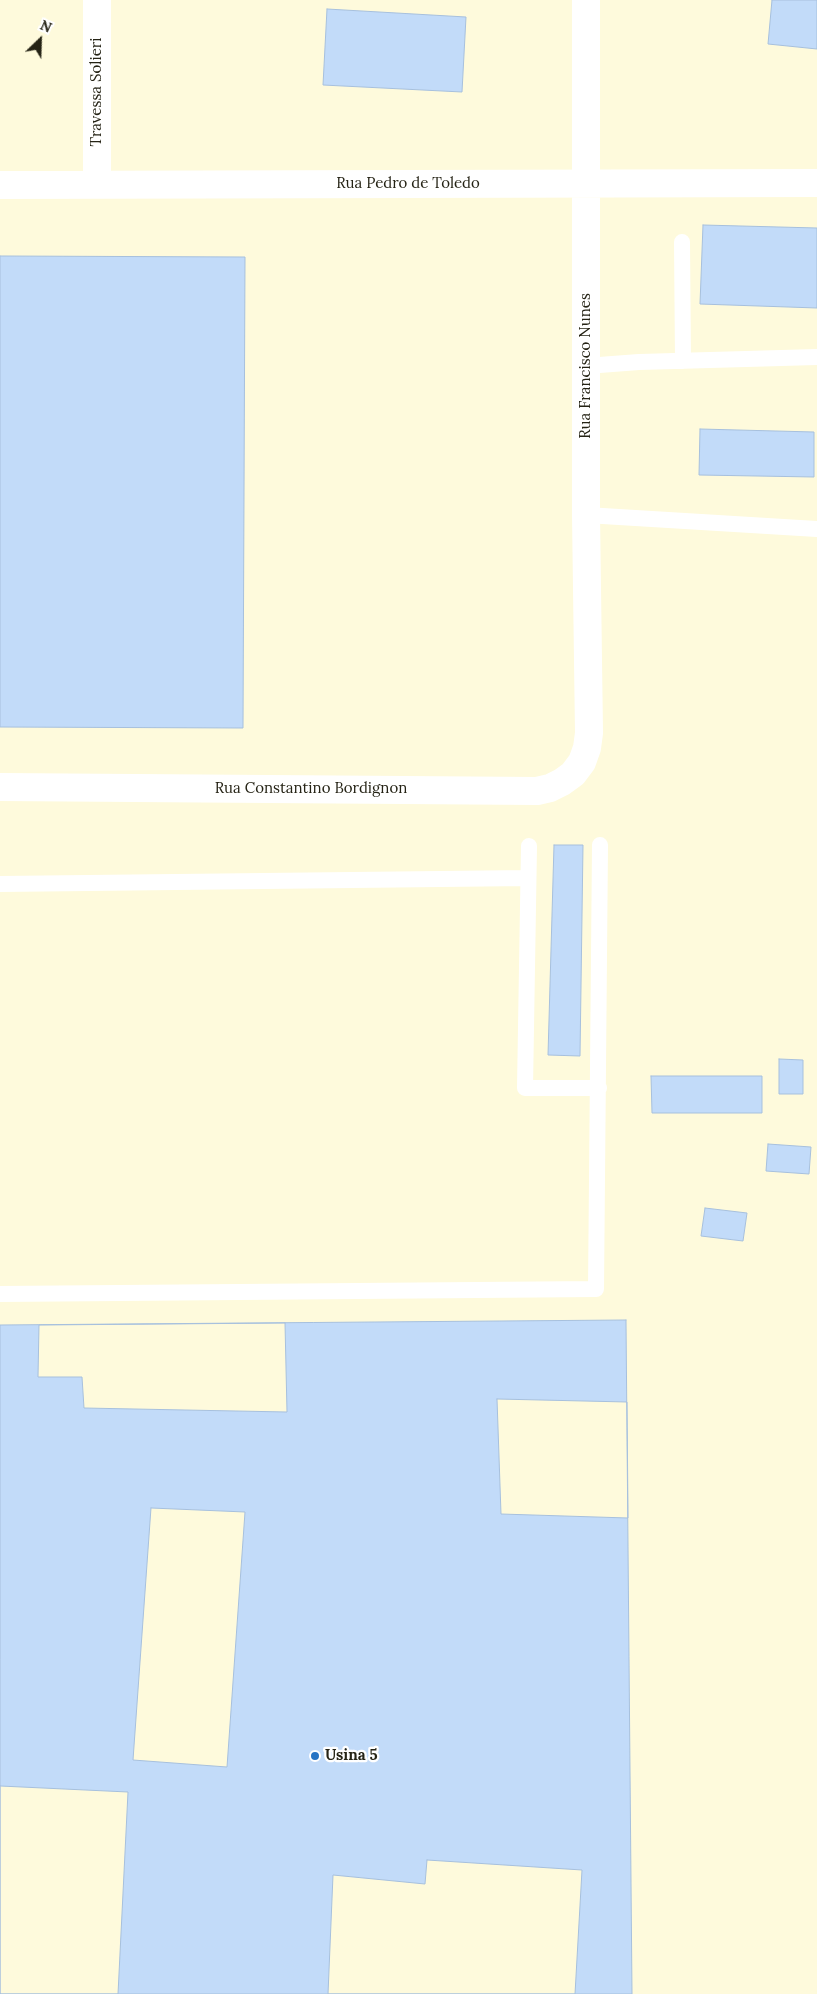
<!DOCTYPE html>
<style>
body{margin:0}
#map{position:relative;width:817px;height:1994px;overflow:hidden;background:#fefadc;font-family:Lora,serif}
canvas{display:block}
.north{position:absolute;left:15px;top:15px;width:50px;height:50px;-webkit-text-stroke:4px #fff;paint-order:stroke;rotate:24deg;font-size:14px;font-weight:700;line-height:20px;text-align:center;color:#252315}
.north::after{content:'';display:block;margin:auto;width:18px;height:22px;background:#252315;clip-path:polygon(50% 0,100% 100%,50% 72%,0 100%)}
</style>
<div id="map">
<canvas width="817" height="1994"></canvas>
<div class="north">N</div>
</div>
<script>
const c = document.querySelector('canvas').getContext('2d');
c.lineJoin = 'round';
function fillPath(path, color) {
  c.fillStyle = color;
  c.fill(path, 'evenodd');
}
function poly(rows) {
  const path = new Path2D();
  for (const r of rows) {
    path.moveTo(r[0], r[1]);
    for (let i = 2; i < r.length; i += 2) path.lineTo(r[i], r[i + 1]);
  }
  return path;
}
function stroke(path, color, width, dash) {
  c.strokeStyle = color;
  c.lineWidth = width;
  c.lineCap = dash ? 'butt' : 'round';
  c.setLineDash(dash || []);
  c.stroke(path);
}
function write(font, color, halo, rows, align = 'center') {
  c.font = font + ' Lora,serif';
  c.lineWidth = 4.5;
  c.setLineDash([]);
  c.textBaseline = 'middle';
  c.strokeStyle = halo;
  c.fillStyle = color;
  for (const [text, x, y, turn = 0] of rows) {
    c.save();
    c.translate(x, y);
    c.rotate((+turn || 0) * Math.PI / 180);
    c.textAlign = isNaN(turn) ? turn : align;
    if (halo) c.strokeText(text, 0, 0);
    c.fillText(text, 0, 0);
    c.restore();
  }
}
const building = poly([
 [772,0,817,0,817,49,768,44,772,0],
 [327,9,466,17,462,92,323,85,327,9],
 [703,225,817,228,817,308,700,304,703,225],
 [0,256,245,257,243,728,0,727,0,256],
 [700,429,814,432,814,477,699,475,700,429],
 [554,845,583,845,580,1056,548,1055,554,845],
 [779,1059,803,1060,803,1094,779,1094,779,1059],
 [651,1076,762,1076,762,1113,652,1113,651,1076],
 [768,1144,811,1147,809,1174,766,1171,768,1144],
 [705,1208,747,1213,743,1241,701,1236,705,1208],
 [626,1320,632,1994,0,1994,0,1325,626,1320],
 [285,1323,287,1412,84,1408,82,1377,38,1377,39,1325,285,1323],
 [497,1399,627,1402,628,1518,501,1514,497,1399],
 [151,1508,245,1512,227,1767,133,1760,151,1508],
 [0,1786,128,1792,118,1994,0,1994,0,1786],
 [427,1860,582,1870,575,1994,328,1994,333,1875,425,1884,427,1860]
]);
fillPath(building, '#c2dbf9');
stroke(building, '#a7c0dd', 1);
stroke(poly([
 [682,242,683,361],
 [586,366,639,362,817,357],
 [586,515,817,529],
 [529,846,525,1088,599,1088],
 [0,884,528,878],
 [0,1294,596,1289,600,845]
]), '#fff', 16);
stroke(poly([
 [97,0,97,185],
 [0,185,817,183],
 [0,787,537,791,550,788,562,782,573,774,582,762,587,748,589,733,586,515,586,0]
]), '#fff', 28);
for (const [x, y, r, color] of [
 [315,1756,5,"#2674c4"]
]) {
  const dot = new Path2D();
  dot.arc(x, y, r, 0, 2 * Math.PI);
  c.fillStyle = color;
  c.fill(dot);
  stroke(dot, '#fff', 2);
}
write('15px', '#252315', '#fff', [
 ["Travessa Solieri",97,92,-90],
 ["Rua Pedro de Toledo",408,184],
 ["Rua Francisco Nunes",586,366,-90],
 ["Rua Constantino Bordignon",311,789]
]);
write('bold 15px', '#252315', '#fff', [
 ["Usina 5",325,1756]
], 'left');
</script>
